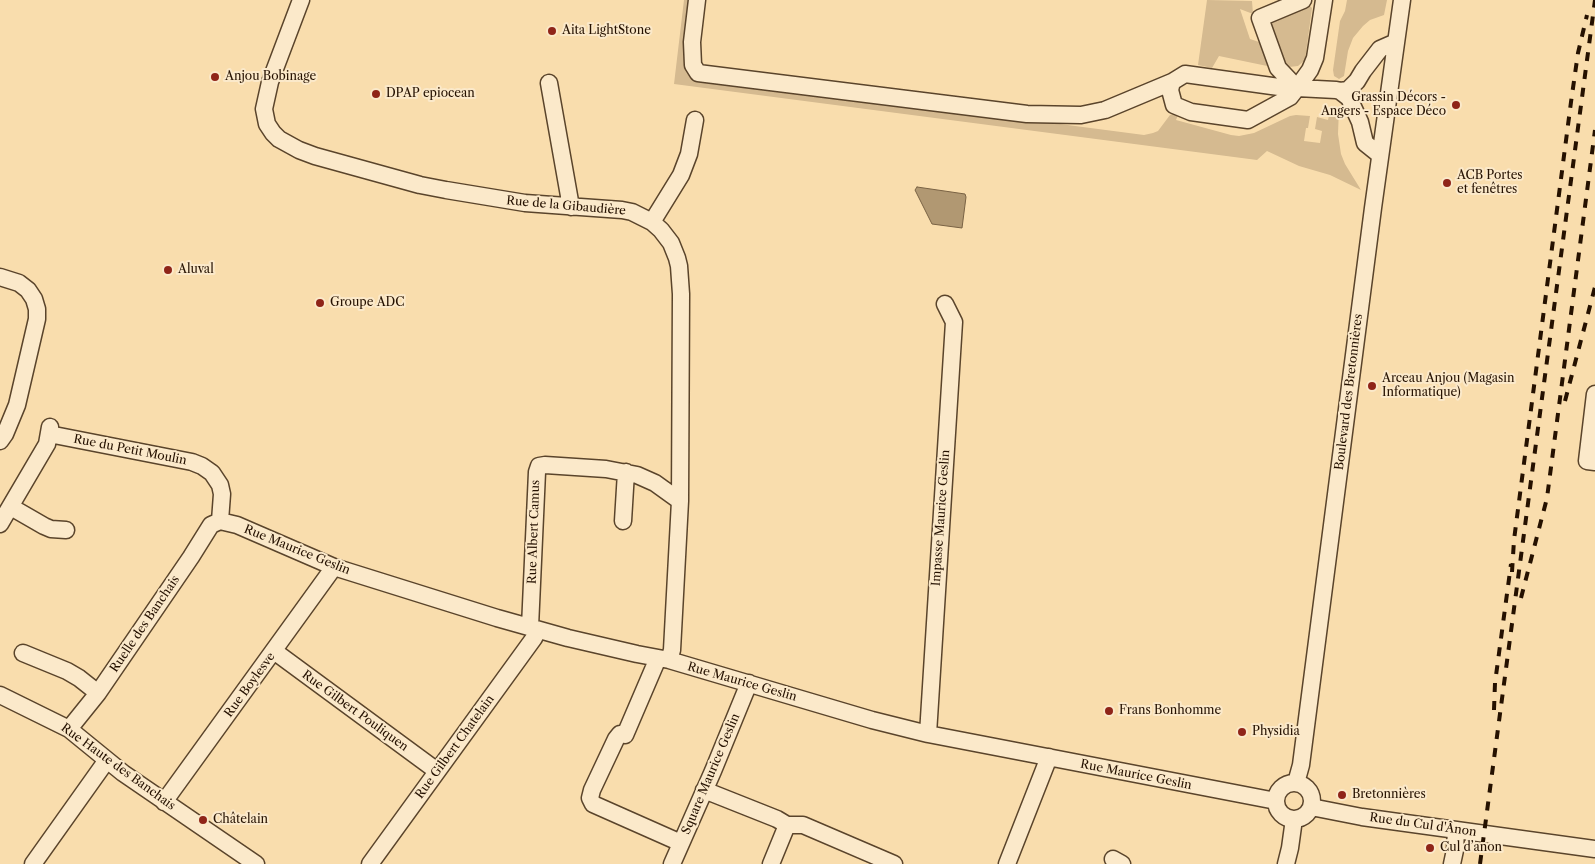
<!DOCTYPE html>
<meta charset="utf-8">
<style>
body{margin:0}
canvas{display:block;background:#f9ddad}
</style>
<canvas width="1595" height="864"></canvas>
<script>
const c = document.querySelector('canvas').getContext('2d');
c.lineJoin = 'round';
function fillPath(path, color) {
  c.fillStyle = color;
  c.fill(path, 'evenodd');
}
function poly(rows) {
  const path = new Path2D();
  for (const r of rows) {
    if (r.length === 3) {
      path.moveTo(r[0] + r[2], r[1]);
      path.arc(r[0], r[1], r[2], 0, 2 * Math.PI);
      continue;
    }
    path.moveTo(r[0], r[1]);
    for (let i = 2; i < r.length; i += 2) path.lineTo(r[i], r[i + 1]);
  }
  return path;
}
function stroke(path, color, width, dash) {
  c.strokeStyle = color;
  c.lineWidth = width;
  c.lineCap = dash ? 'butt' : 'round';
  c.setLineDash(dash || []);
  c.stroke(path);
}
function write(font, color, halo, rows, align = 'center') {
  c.font = font + ' "Libre Caslon Text",serif';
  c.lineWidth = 4;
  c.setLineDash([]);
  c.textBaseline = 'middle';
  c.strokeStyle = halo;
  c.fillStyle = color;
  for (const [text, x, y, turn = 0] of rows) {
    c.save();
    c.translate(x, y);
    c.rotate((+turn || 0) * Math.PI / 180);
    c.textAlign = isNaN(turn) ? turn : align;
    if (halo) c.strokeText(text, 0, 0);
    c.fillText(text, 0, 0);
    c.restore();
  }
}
fillPath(poly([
 [684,0,692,0,684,65,686,72,693,76,1144,135,1153,133,1158,131,1170,115,1173,114,1178,115,1176,120,1231,135,1239,136,1254,133,1290,116,1296,115,1310,116,1308,128,1306,128,1304,141,1320,143,1322,131,1315,129,1317,117,1328,120,1331,107,1339,108,1338,134,1341,154,1345,164,1361,190,1330,175,1299,166,1267,151,1257,160,674,84],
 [1207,0,1252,1,1253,14,1240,9,1250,39,1262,43,1272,67,1219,56,1212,68,1198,65],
 [1347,0,1387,0,1384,15,1370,20,1363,26,1353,38,1348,51,1344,76,1339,79,1334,76,1333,70,1340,21,1345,11],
 [1308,4,1312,8,1305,60,1298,66,1289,67,1285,66,1270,22]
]), '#d5ba90');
const water = poly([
 [917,187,965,194,966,197,962,228,932,224,915,190,917,187]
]);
fillPath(water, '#b19872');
stroke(water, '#796244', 1);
const minor = poly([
 [301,0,270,82,264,109,267,124,273,133,279,139,299,150,315,156,420,185,446,190,525,203,622,210,632,212,652,222,661,230,671,243,677,258,679,266,681,294,680,501,672,650,669,660],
 [697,0,692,42,693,65,698,73,1027,114,1081,115,1105,110,1172,82],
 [1324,0,1315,58,1310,70,1297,88,1290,97,1248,120,1191,112,1174,105,1170,90,1172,82,1185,74,1279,87,1297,88,1336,90,1340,91,1348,90,1357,81,1363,71,1380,49,1396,42],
 [549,83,571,207],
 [1297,88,1278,68,1260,18,1303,0],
 [1340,91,1349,98,1360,122,1365,143,1380,155],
 [652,222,681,175,689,154,695,120],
 [0,277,19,283,28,290,34,299,37,309,37,319,17,405,5,434,0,441],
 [1595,394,1587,461,1595,462],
 [54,435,192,462,202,466,212,473,220,485,222,494,220,521],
 [11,507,44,526,51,529,66,530],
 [220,521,237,525,334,567,497,618,568,638,637,654,669,660,872,720,928,734,1276,801],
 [623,521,626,472],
 [0,524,47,444,50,427],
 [530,627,537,472,539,466,545,465,606,469,637,475,655,483,680,501],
 [274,651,437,771],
 [23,653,67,671,79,678,98,693],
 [658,658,625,735,620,734,616,739,592,790,590,798,593,804,681,843],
 [0,695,69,729,123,773,256,864],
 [69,729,98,693,191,557,211,525,220,521],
 [928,734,954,322,945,304],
 [1296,783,1301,765,1373,208,1402,0],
 [1294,801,18],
 [704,790,777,819,787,825,803,825,894,864],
 [164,802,334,567],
 [1311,807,1362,817,1595,849],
 [1113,859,1122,864],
 [33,864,107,760],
 [370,864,534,638,538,630],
 [672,864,713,771,749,683],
 [771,864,787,825],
 [1007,864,1049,757],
 [1286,864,1290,848,1294,819],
 [1452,864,1455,850,1456,830]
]);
stroke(minor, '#5a442b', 19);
stroke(minor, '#fbe9ca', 16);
stroke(poly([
 [1565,401,1595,287],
 [1512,572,1514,540,1571,102,1578,53,1587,15],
 [1521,598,1547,498,1595,130],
 [1494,710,1495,683,1511,564],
 [1480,864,1595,0]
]), '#251100', 4, [9, 9]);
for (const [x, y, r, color] of [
 [552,31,5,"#8f2418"],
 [215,77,5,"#8f2418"],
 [376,94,5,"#8f2418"],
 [1456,105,5,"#8f2418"],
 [1447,183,5,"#8f2418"],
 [168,270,5,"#8f2418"],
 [320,303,5,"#8f2418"],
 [1372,386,5,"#8f2418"],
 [1109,711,5,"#8f2418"],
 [1242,732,5,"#8f2418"],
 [1342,795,5,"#8f2418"],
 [203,820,5,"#8f2418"],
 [1430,848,5,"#8f2418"]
]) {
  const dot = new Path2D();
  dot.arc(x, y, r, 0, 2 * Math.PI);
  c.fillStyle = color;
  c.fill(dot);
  stroke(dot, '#fbe9ca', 2);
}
write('12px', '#251100', '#fbe9ca', [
 ["Aita LightStone",562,31],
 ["Anjou Bobinage",225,77],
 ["DPAP epiocean",386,94],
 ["Grassin Décors -",1446,98,"right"],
 ["Angers - Espace Déco",1446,112,"right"],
 ["ACB Portes",1457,176],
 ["et fenêtres",1457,190],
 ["Aluval",178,270],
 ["Groupe ADC",330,303],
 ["Arceau Anjou (Magasin",1382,379],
 ["Informatique)",1382,393],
 ["Frans Bonhomme",1119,711],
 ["Physidia",1252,732],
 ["Bretonnières",1352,795],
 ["Châtelain",213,820],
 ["Cul d’anon",1440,848]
], 'left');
write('12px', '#251100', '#fbe9ca', [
 ["Rue de la Gibaudière",566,206,5],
 ["Boulevard des Bretonnières",1349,392,-83],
 ["Rue du Petit Moulin",130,450,11],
 ["Impasse Maurice Geslin",941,518,-86],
 ["Rue Albert Camus",534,532,-88],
 ["Rue Maurice Geslin",297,550,22],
 ["Ruelle des Banchais",145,624,-56],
 ["Rue Maurice Geslin",742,682,16],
 ["Rue Boylesve",250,685,-54],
 ["Rue Gilbert Pouliquen",355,711,36],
 ["Rue Gilbert Chatelain",455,747,-54],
 ["Rue Haute des Banchais",118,767,36],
 ["Square Maurice Geslin",711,774,-67],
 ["Rue Maurice Geslin",1136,775,11],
 ["Rue du Cul d'Ânon",1423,825,8]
]);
</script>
